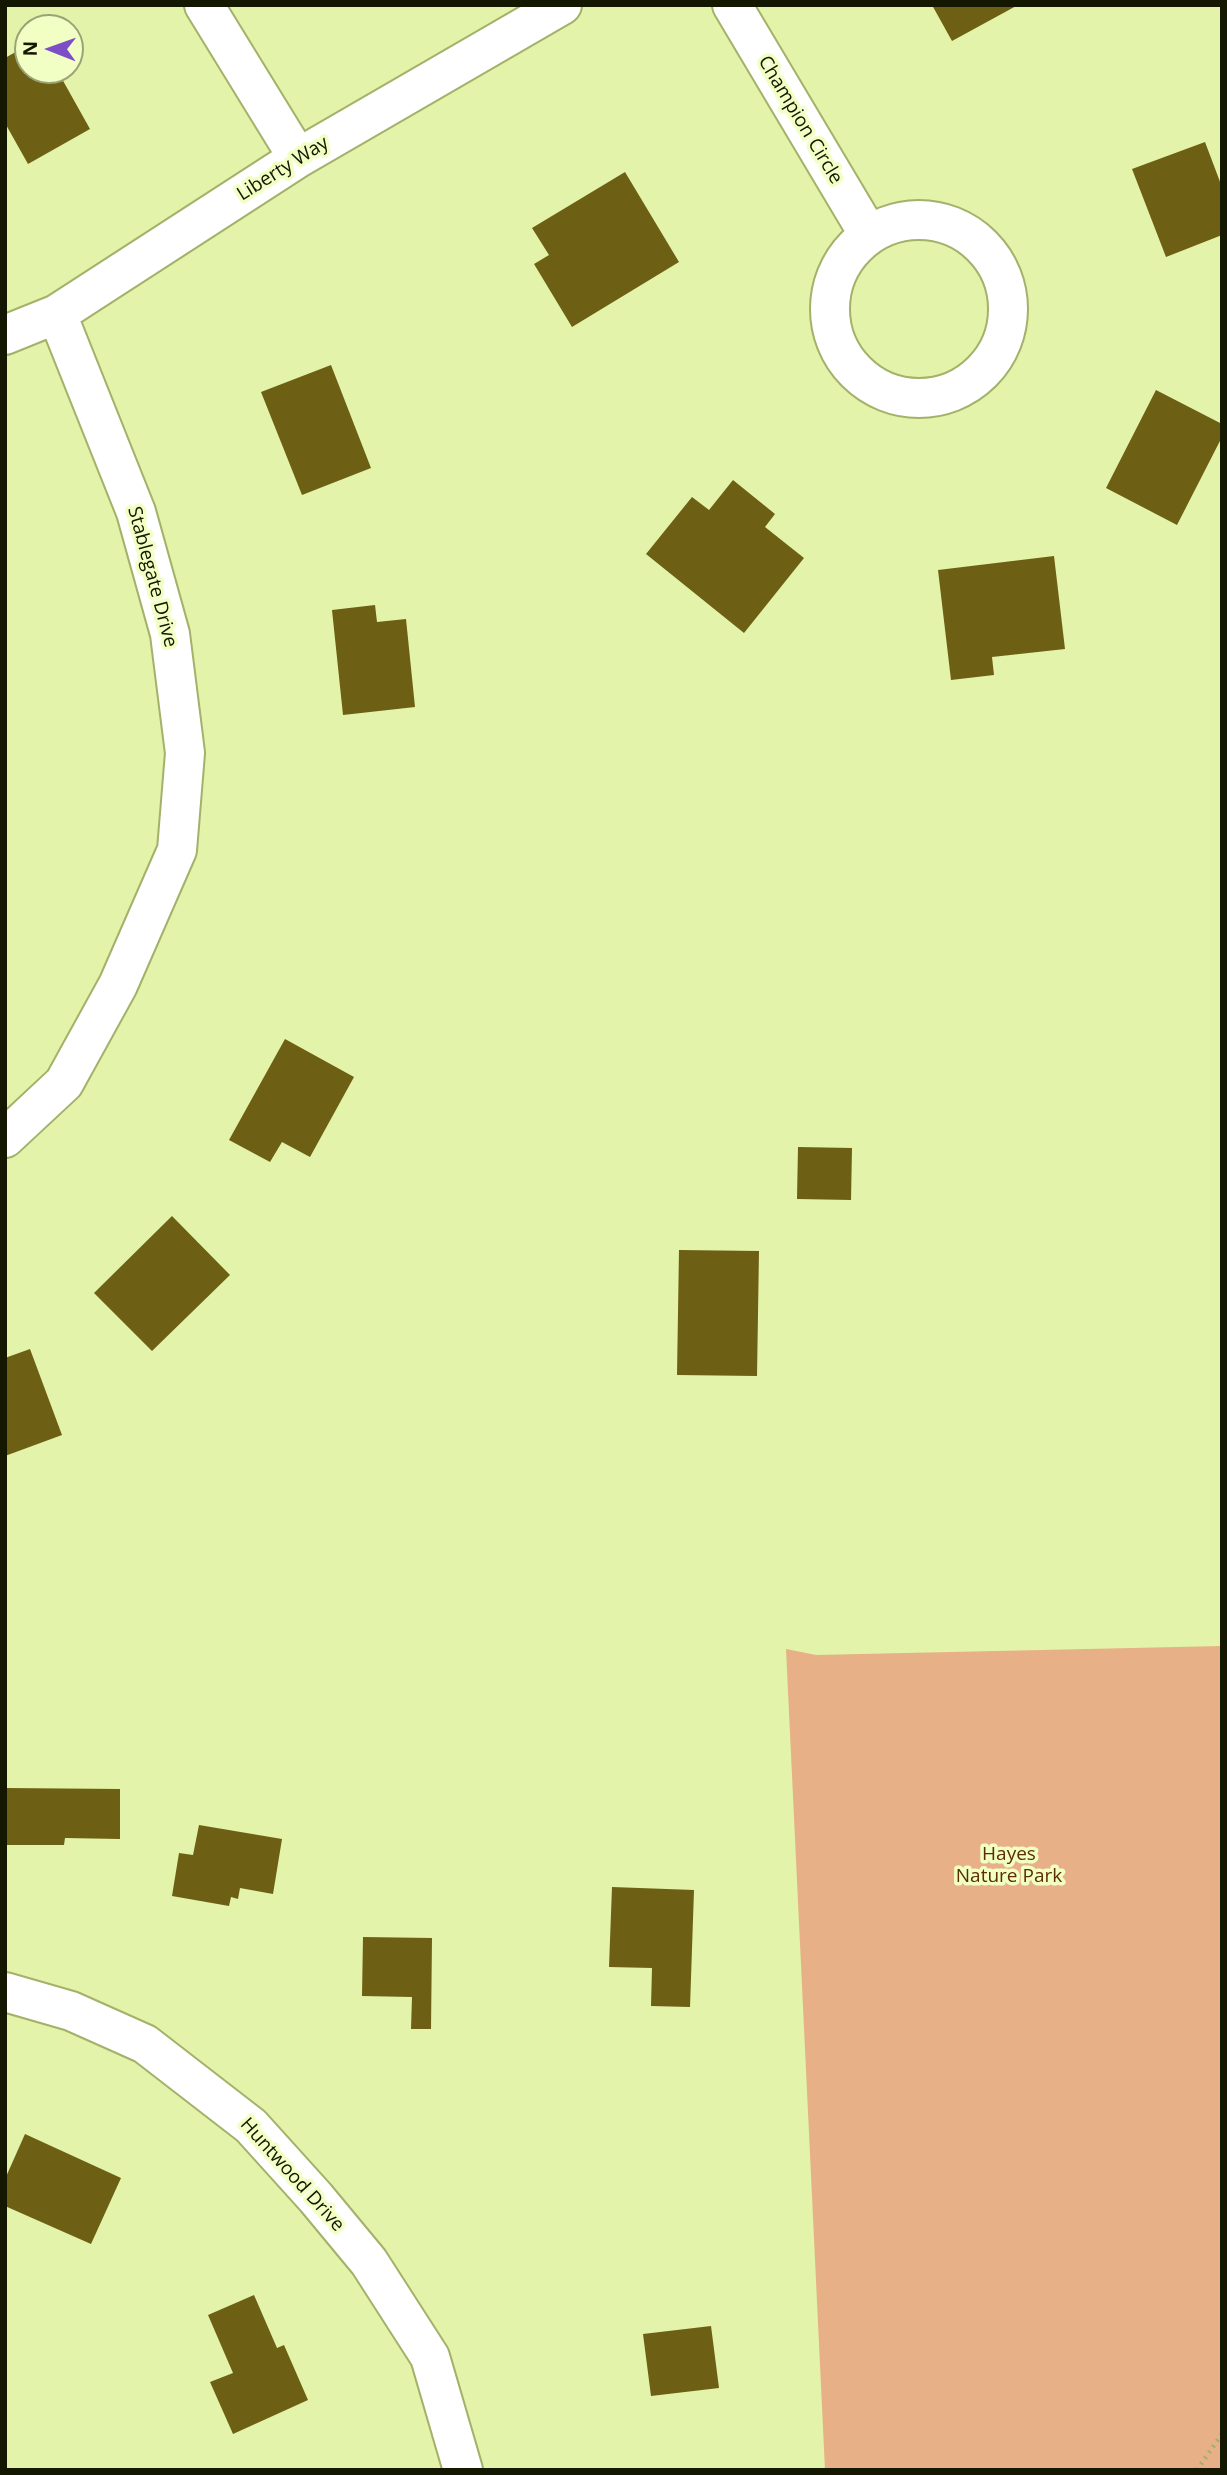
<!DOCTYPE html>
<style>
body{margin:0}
#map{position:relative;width:1227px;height:2475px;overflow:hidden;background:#e3f3a9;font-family:"Open Sans",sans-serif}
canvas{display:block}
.frame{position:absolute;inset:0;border:7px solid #141800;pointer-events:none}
.north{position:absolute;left:14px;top:14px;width:70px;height:70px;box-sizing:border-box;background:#f2ffc4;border:2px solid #99a376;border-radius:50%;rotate:271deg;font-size:19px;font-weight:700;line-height:28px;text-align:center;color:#141800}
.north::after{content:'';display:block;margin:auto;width:24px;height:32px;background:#7e4ec7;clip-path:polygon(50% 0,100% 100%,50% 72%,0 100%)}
</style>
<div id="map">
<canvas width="1227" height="2475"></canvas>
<div class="frame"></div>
<div class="north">N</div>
</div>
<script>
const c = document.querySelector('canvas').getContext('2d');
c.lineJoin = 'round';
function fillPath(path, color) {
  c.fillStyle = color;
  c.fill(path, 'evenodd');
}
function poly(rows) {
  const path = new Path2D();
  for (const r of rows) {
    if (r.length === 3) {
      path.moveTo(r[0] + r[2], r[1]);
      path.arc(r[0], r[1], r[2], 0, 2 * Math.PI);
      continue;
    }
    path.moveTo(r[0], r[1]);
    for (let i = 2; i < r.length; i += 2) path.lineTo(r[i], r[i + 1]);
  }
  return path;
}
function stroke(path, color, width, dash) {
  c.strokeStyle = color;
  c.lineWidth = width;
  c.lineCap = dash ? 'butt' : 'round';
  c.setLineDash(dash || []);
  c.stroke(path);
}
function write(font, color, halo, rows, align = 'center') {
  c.font = font + ' "Open Sans",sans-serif';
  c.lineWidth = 7;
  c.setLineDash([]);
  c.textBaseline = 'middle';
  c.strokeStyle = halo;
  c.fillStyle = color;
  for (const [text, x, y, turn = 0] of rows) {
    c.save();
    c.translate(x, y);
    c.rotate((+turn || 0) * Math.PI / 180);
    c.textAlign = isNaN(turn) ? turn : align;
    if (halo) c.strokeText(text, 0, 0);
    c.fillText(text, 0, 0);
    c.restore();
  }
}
fillPath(poly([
 [1222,1646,1222,2470,825,2470,786,1649,816,1655]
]), '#e7b086');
fillPath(poly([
 [932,5,1018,5,952,41],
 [28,45,28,70,57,70,90,129,28,164,5,123,5,58],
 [1205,142,1222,187,1222,235,1166,257,1132,169],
 [625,172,679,262,572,327,534,264,549,255,532,228],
 [331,365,371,468,302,495,261,392],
 [1156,390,1222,424,1222,437,1177,525,1106,488],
 [733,480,775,514,765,527,804,558,744,633,646,554,692,497,709,510],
 [1054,556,1065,649,992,657,994,675,951,680,938,570],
 [375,605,377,622,406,619,415,707,343,715,332,610],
 [285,1039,354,1077,310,1157,282,1142,270,1162,229,1140],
 [798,1147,852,1148,851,1200,797,1199],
 [172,1216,230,1275,152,1351,94,1293],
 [679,1250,759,1251,757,1376,677,1375],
 [30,1349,62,1435,5,1456,5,1358],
 [6,1788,120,1789,120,1839,65,1838,64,1845,6,1845],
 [199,1825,282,1839,273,1894,240,1888,238,1899,231,1897,229,1906,172,1896,179,1853,193,1855],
 [612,1887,694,1890,690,2007,651,2006,652,1968,609,1967],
 [363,1937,432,1938,431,2029,411,2029,412,1997,362,1996],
 [25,2134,121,2178,91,2244,5,2206,5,2179],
 [254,2295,277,2348,284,2345,308,2400,233,2434,210,2382,233,2373,208,2315],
 [711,2326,719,2388,651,2396,643,2334]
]), '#6d5f13');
const minor = poly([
 [204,5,298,158],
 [732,5,869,235],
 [919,309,89],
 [5,335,57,314,298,158,562,5],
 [5,1138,64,1083,118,985,177,850,185,753,170,634,136,512,57,314],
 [5,1992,71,2011,145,2044,251,2126,316,2198,369,2262,430,2357,463,2470]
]);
stroke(minor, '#a3b16a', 42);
stroke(poly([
 [1197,2470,1222,2434]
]), '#a1ae74', 4.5, [2, 5]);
stroke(minor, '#fff', 38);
write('19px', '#141800', '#f2ffc4', [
 ["Champion Circle",800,120,59],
 ["Liberty Way",283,169,-32],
 ["Stablegate Drive",152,577,75],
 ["Huntwood Drive",292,2175,48]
]);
write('19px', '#5c2d00', '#f2ffc4', [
 ["Hayes",1009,1855],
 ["Nature Park",1009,1877]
]);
</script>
